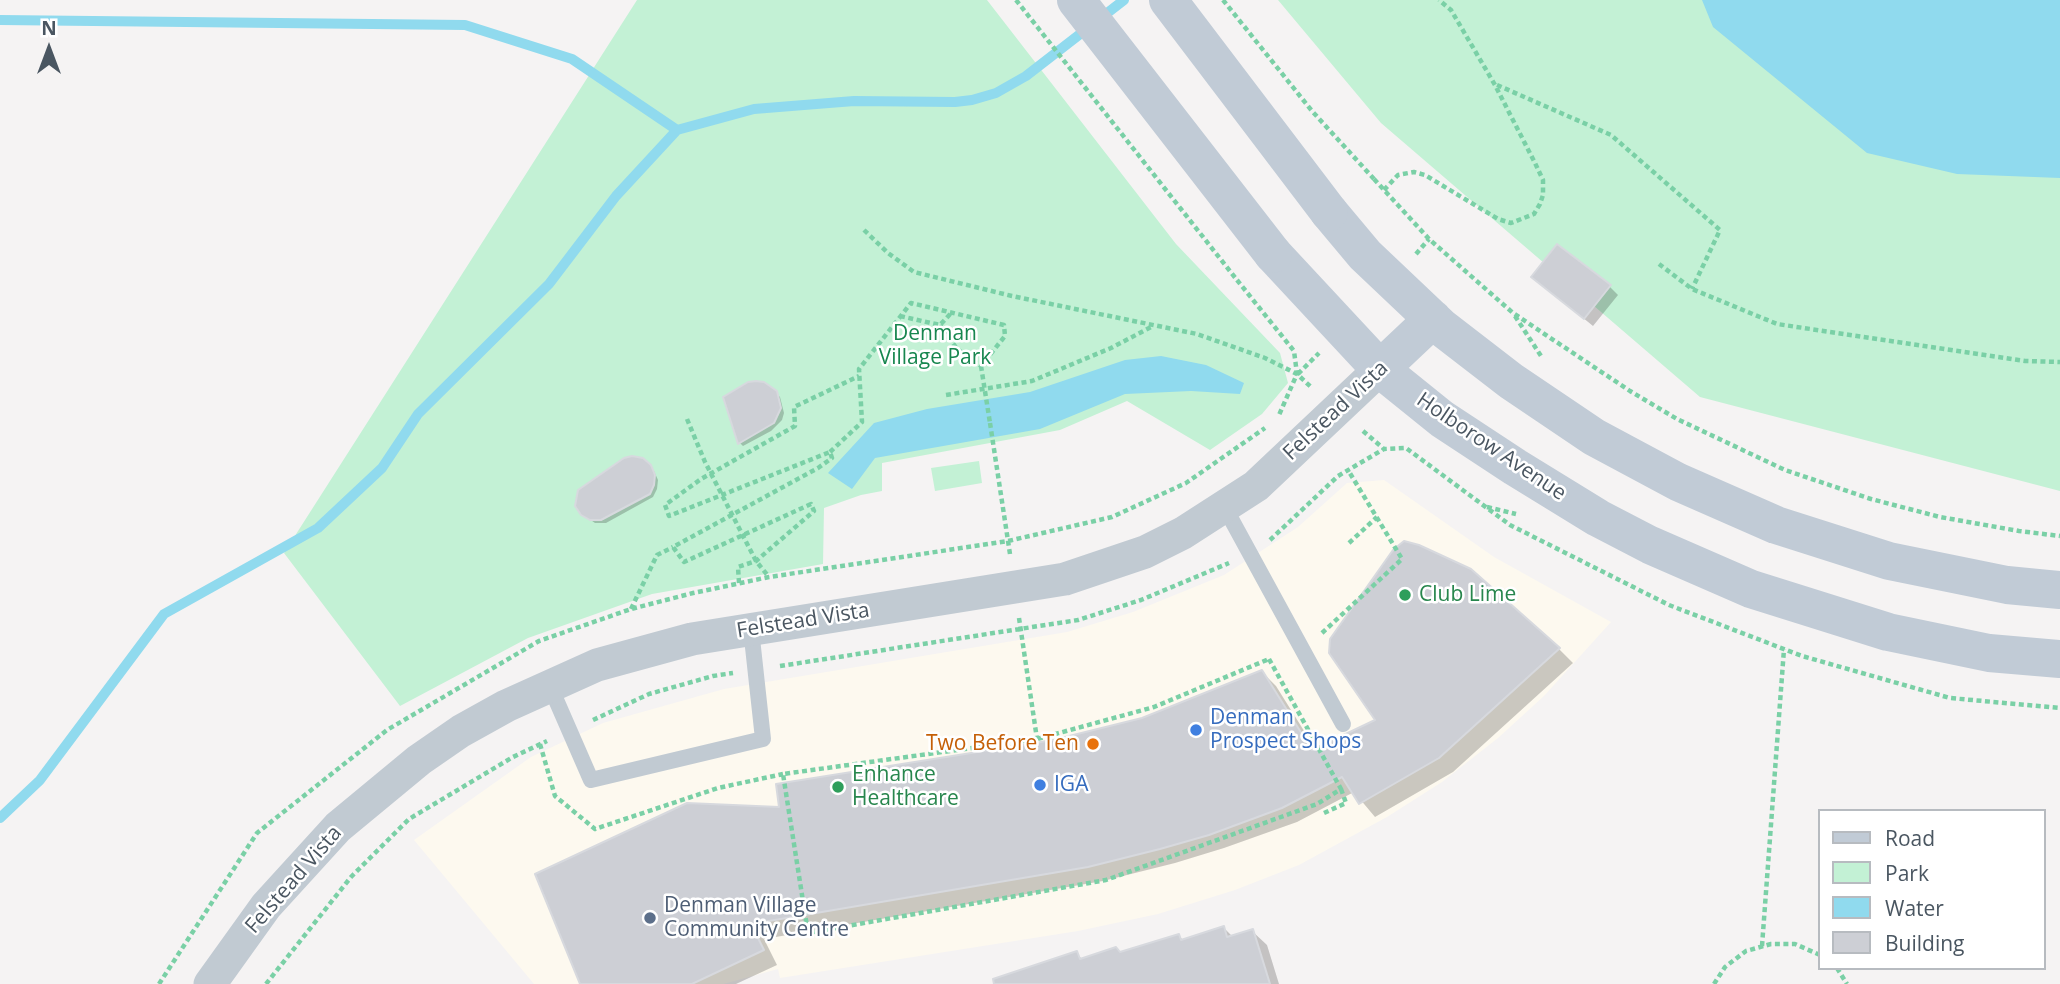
<!DOCTYPE html>
<style>
body{margin:0}
#map{position:relative;width:2060px;height:984px;overflow:hidden;background:#f5f3f3;font-family:"Open Sans",sans-serif}
canvas{display:block}
.legend{position:absolute;left:1818px;top:809px;width:228px;height:161px;box-sizing:border-box;background:#fff;border:2px solid #b7bbc0;margin:0;padding:9px 12px;list-style:none;font-size:21px;color:#4a5661}
.legend li{display:flex;align-items:center;gap:14px;height:35px}
.legend b{width:35px;border:2px solid #b7bbc0}
.north{position:absolute;left:14px;top:14px;width:70px;height:70px;-webkit-text-stroke:5px #fff;paint-order:stroke;rotate:0deg;font-size:19px;font-weight:700;line-height:28px;text-align:center;color:#4a5661}
.north::after{content:'';display:block;margin:auto;width:24px;height:32px;background:#4a5661;clip-path:polygon(50% 0,100% 100%,50% 72%,0 100%)}
</style>
<div id="map">
<canvas width="2060" height="984"></canvas>
<ul class="legend">
<li><b style="height:9px;background:#c1cbd6"></b>Road</li>
<li><b style="height:19px;background:#c3f1d5"></b>Park</li>
<li><b style="height:19px;background:#90daee"></b>Water</li>
<li><b style="height:19px;background:#cdcfd5"></b>Building</li>
</ul>
<div class="north">N</div>
</div>
<script>
const c = document.querySelector('canvas').getContext('2d');
c.lineJoin = 'round';
function fillPath(path, color) {
  c.fillStyle = color;
  c.fill(path, 'evenodd');
}
function poly(rows) {
  const path = new Path2D();
  for (const r of rows) {
    path.moveTo(r[0], r[1]);
    for (let i = 2; i < r.length; i += 2) path.lineTo(r[i], r[i + 1]);
  }
  return path;
}
function stroke(path, color, width, dash) {
  c.strokeStyle = color;
  c.lineWidth = width;
  c.lineCap = dash ? 'butt' : 'round';
  c.setLineDash(dash || []);
  c.stroke(path);
}
function write(font, color, halo, rows, align = 'center') {
  c.font = font + ' "Open Sans",sans-serif';
  c.lineWidth = 5;
  c.setLineDash([]);
  c.textBaseline = 'middle';
  c.strokeStyle = halo;
  c.fillStyle = color;
  for (const [text, x, y, turn = 0] of rows) {
    c.save();
    c.translate(x, y);
    c.rotate((+turn || 0) * Math.PI / 180);
    c.textAlign = isNaN(turn) ? turn : align;
    if (halo) c.strokeText(text, 0, 0);
    c.fillText(text, 0, 0);
    c.restore();
  }
}
fillPath(poly([
 [1384,480,1494,557,1611,622,1544,696,1498,738,1442,782,1387,817,1299,865,1235,890,1158,914,1078,931,780,978,778,969,723,984,534,984,414,840,531,757,603,723,724,689,1067,632,1133,612,1224,575,1298,527,1347,483]
]), '#fdf9ef');
fillPath(poly([
 [637,0,987,0,1176,244,1280,353,1288,383,1262,414,1210,450,1127,401,1060,430,882,463,882,491,861,495,824,508,823,564,652,594,528,638,400,706,284,553],
 [1278,0,2060,0,2060,491,1700,397,1381,123],
 [979,461,982,483,935,491,931,468]
]), '#c3f1d5');
fillPath(poly([
 [1702,0,2060,0,2060,178,1957,174,1867,153,1713,27],
 [1161,356,1206,365,1244,383,1240,394,1191,391,1125,394,1040,429,875,458,852,489,828,473,874,423,927,409,1030,392,1125,360]
]), '#90daee');
fillPath(poly([
 [1533,277,1610,287,1618,295,1593,326],
 [776,393,780,397,784,413,782,420,771,431,743,446,740,443],
 [642,460,654,471,658,480,657,489,653,497,606,523,595,523,582,514],
 [1559,649,1573,663,1453,772,1375,817,1354,792,1297,822,1224,848,1175,863,1103,881,764,939,777,965,736,984,582,984,781,809,1142,719,1262,672,1276,686,1316,750],
 [1224,928,1233,937,1252,931,1267,945,1279,984,994,984,1013,980,1076,953,1083,960,1120,954,1179,936,1183,940]
]), '#0003');
stroke(poly([
 [0,20,465,25,572,59,677,130],
 [0,818,40,780,164,614,318,528,382,468,418,414,549,284,616,196,677,130,754,109,854,101,955,102,972,100,996,93,1026,76,1124,0]
]), '#90daee', 10);
const building = poly([
 [1557,244,1611,285,1584,319,1531,277,1557,244],
 [756,381,764,382,777,391,781,408,774,423,738,444,723,397,748,382,756,381],
 [632,456,643,458,651,465,655,475,654,485,650,494,601,520,590,520,581,515,575,506,578,490,624,458,632,456],
 [1404,541,1419,545,1471,569,1560,648,1439,758,1359,804,1342,777,1282,808,1209,835,1160,849,1088,867,751,924,764,950,692,984,580,984,535,874,687,803,779,807,776,784,1053,740,1142,718,1262,670,1312,750,1375,720,1329,653,1330,639,1393,550,1404,541],
 [1224,926,1227,937,1253,929,1270,984,994,984,993,979,1077,951,1080,959,1116,947,1120,952,1179,934,1181,940,1224,926]
]);
fillPath(building, '#cdcfd5');
stroke(building, '#d7d9de', 2);
stroke(poly([
 [1497,85,1611,135,1720,230,1692,289],
 [1374,179,1429,239,1513,313,1630,391,1677,419,1785,470,1871,499,1940,517,2019,531,2060,536],
 [1384,190,1398,175,1414,172,1425,175,1498,219,1511,223,1534,214,1540,204,1543,195,1543,180,1535,163,1495,85,1451,10,1439,0],
 [864,230,888,253,914,272,1012,296,1197,334,1265,358,1297,374,1311,387],
 [1416,254,1429,239],
 [1659,264,1692,289,1777,324,2025,361,2060,362],
 [1237,280,1294,351,1297,374,1279,415],
 [900,316,940,325,952,312],
 [1515,316,1541,356],
 [1298,374,1319,353],
 [946,395,1032,381,1111,348,1153,326],
 [687,419,705,462,756,561,769,577],
 [990,423,1010,554],
 [1363,431,1384,449],
 [830,452,862,422,859,369,911,303,1004,325,1005,336,981,366,957,349,940,325],
 [1487,507,1516,514],
 [1270,540,1338,476,1384,449,1406,448,1510,525,1669,605,1802,656,1950,698,2060,708],
 [1349,543,1377,517],
 [739,583,738,567,756,561,814,511,811,504,684,562,673,547,818,468,832,458,830,452,669,516,665,505,701,479,795,426,794,407,859,376],
 [631,609,657,555,673,547],
 [1019,618,1037,739],
 [1322,633,1402,559,1348,470],
 [1269,659,1341,789,1317,804,1106,880,808,933,783,774,1037,739,1154,707,1269,659],
 [780,666,1078,620,1141,600,1229,563],
 [593,720,649,694,713,676,733,673],
 [540,744,555,796,595,829,718,788,783,774],
 [1324,813,1346,803,1341,789],
 [1762,946,1784,649],
 [1837,968,1847,984],
 [159,984,257,833,387,730,539,641,631,609,693,593,769,577,1008,541,1112,517,1186,483,1265,428],
 [266,984,351,877,409,819,513,757,547,741],
 [1714,984,1725,967,1746,951,1771,944,1795,944,1820,955]
]), '#7ad0a6', 4.5, [5, 3.5]);
stroke(poly([
 [1224,506,1343,724],
 [550,686,591,780,763,739,751,629]
]), '#c1cad2', 16);
stroke(poly([
 [210,984,266,906,338,827,419,760,461,731,506,706,597,665,692,639,1065,579,1145,552,1183,533,1256,486,1380,369]
]), '#c1cad2', 33);
stroke(poly([
 [1329,212,1365,255,1441,327,1511,381,1594,437,1678,482,1776,525,1889,561,2007,585,2060,590],
 [1273,254,1380,369,1442,419,1515,467,1598,518,1650,545,1751,589,1888,632,1989,653,2060,659],
 [1380,369,1433,319]
]), '#c1cbd6', 38);
stroke(poly([
 [1016,0,1237,280],
 [1223,0,1312,111,1374,179],
 [981,366,990,423]
]), '#7ad0a6', 4.5, [5, 3.5]);
stroke(poly([
 [1076,0,1273,254],
 [1168,0,1329,212]
]), '#c1cbd6', 38);
for (const [x, y, r, color] of [
 [1405,595,7,"#2e9e5b"],
 [1196,730,7,"#3f7fe0"],
 [1093,744,7,"#e8710a"],
 [1040,785,7,"#3f7fe0"],
 [838,787,7,"#2e9e5b"],
 [650,918,7,"#5c6f8a"]
]) {
  const dot = new Path2D();
  dot.arc(x, y, r, 0, 2 * Math.PI);
  c.fillStyle = color;
  c.fill(dot);
  stroke(dot, '#fff', 2.5);
}
write('21px', '#17864f', '#fff', [
 ["Denman",935,334],
 ["Village Park",935,358]
]);
write('21px', '#4a5661', '#fff', [
 ["Felstead Vista",1336,411,-43],
 ["Holborow Avenue",1491,447,34],
 ["Felstead Vista",803,621,-9],
 ["Felstead Vista",294,880,-49]
]);
write('21px', '#27864d', '#fff', [
 ["Club Lime",1419,595],
 ["Enhance",852,775],
 ["Healthcare",852,799]
], 'left');
write('21px', '#366cbe', '#fff', [
 ["Denman",1210,718],
 ["Prospect Shops",1210,742],
 ["IGA",1054,785]
], 'left');
write('21px', '#c56008', '#fff', [
 ["Two Before Ten",1079,744]
], 'right');
write('21px', '#4e5e75', '#fff', [
 ["Denman Village",664,906],
 ["Community Centre",664,930]
], 'left');
</script>
